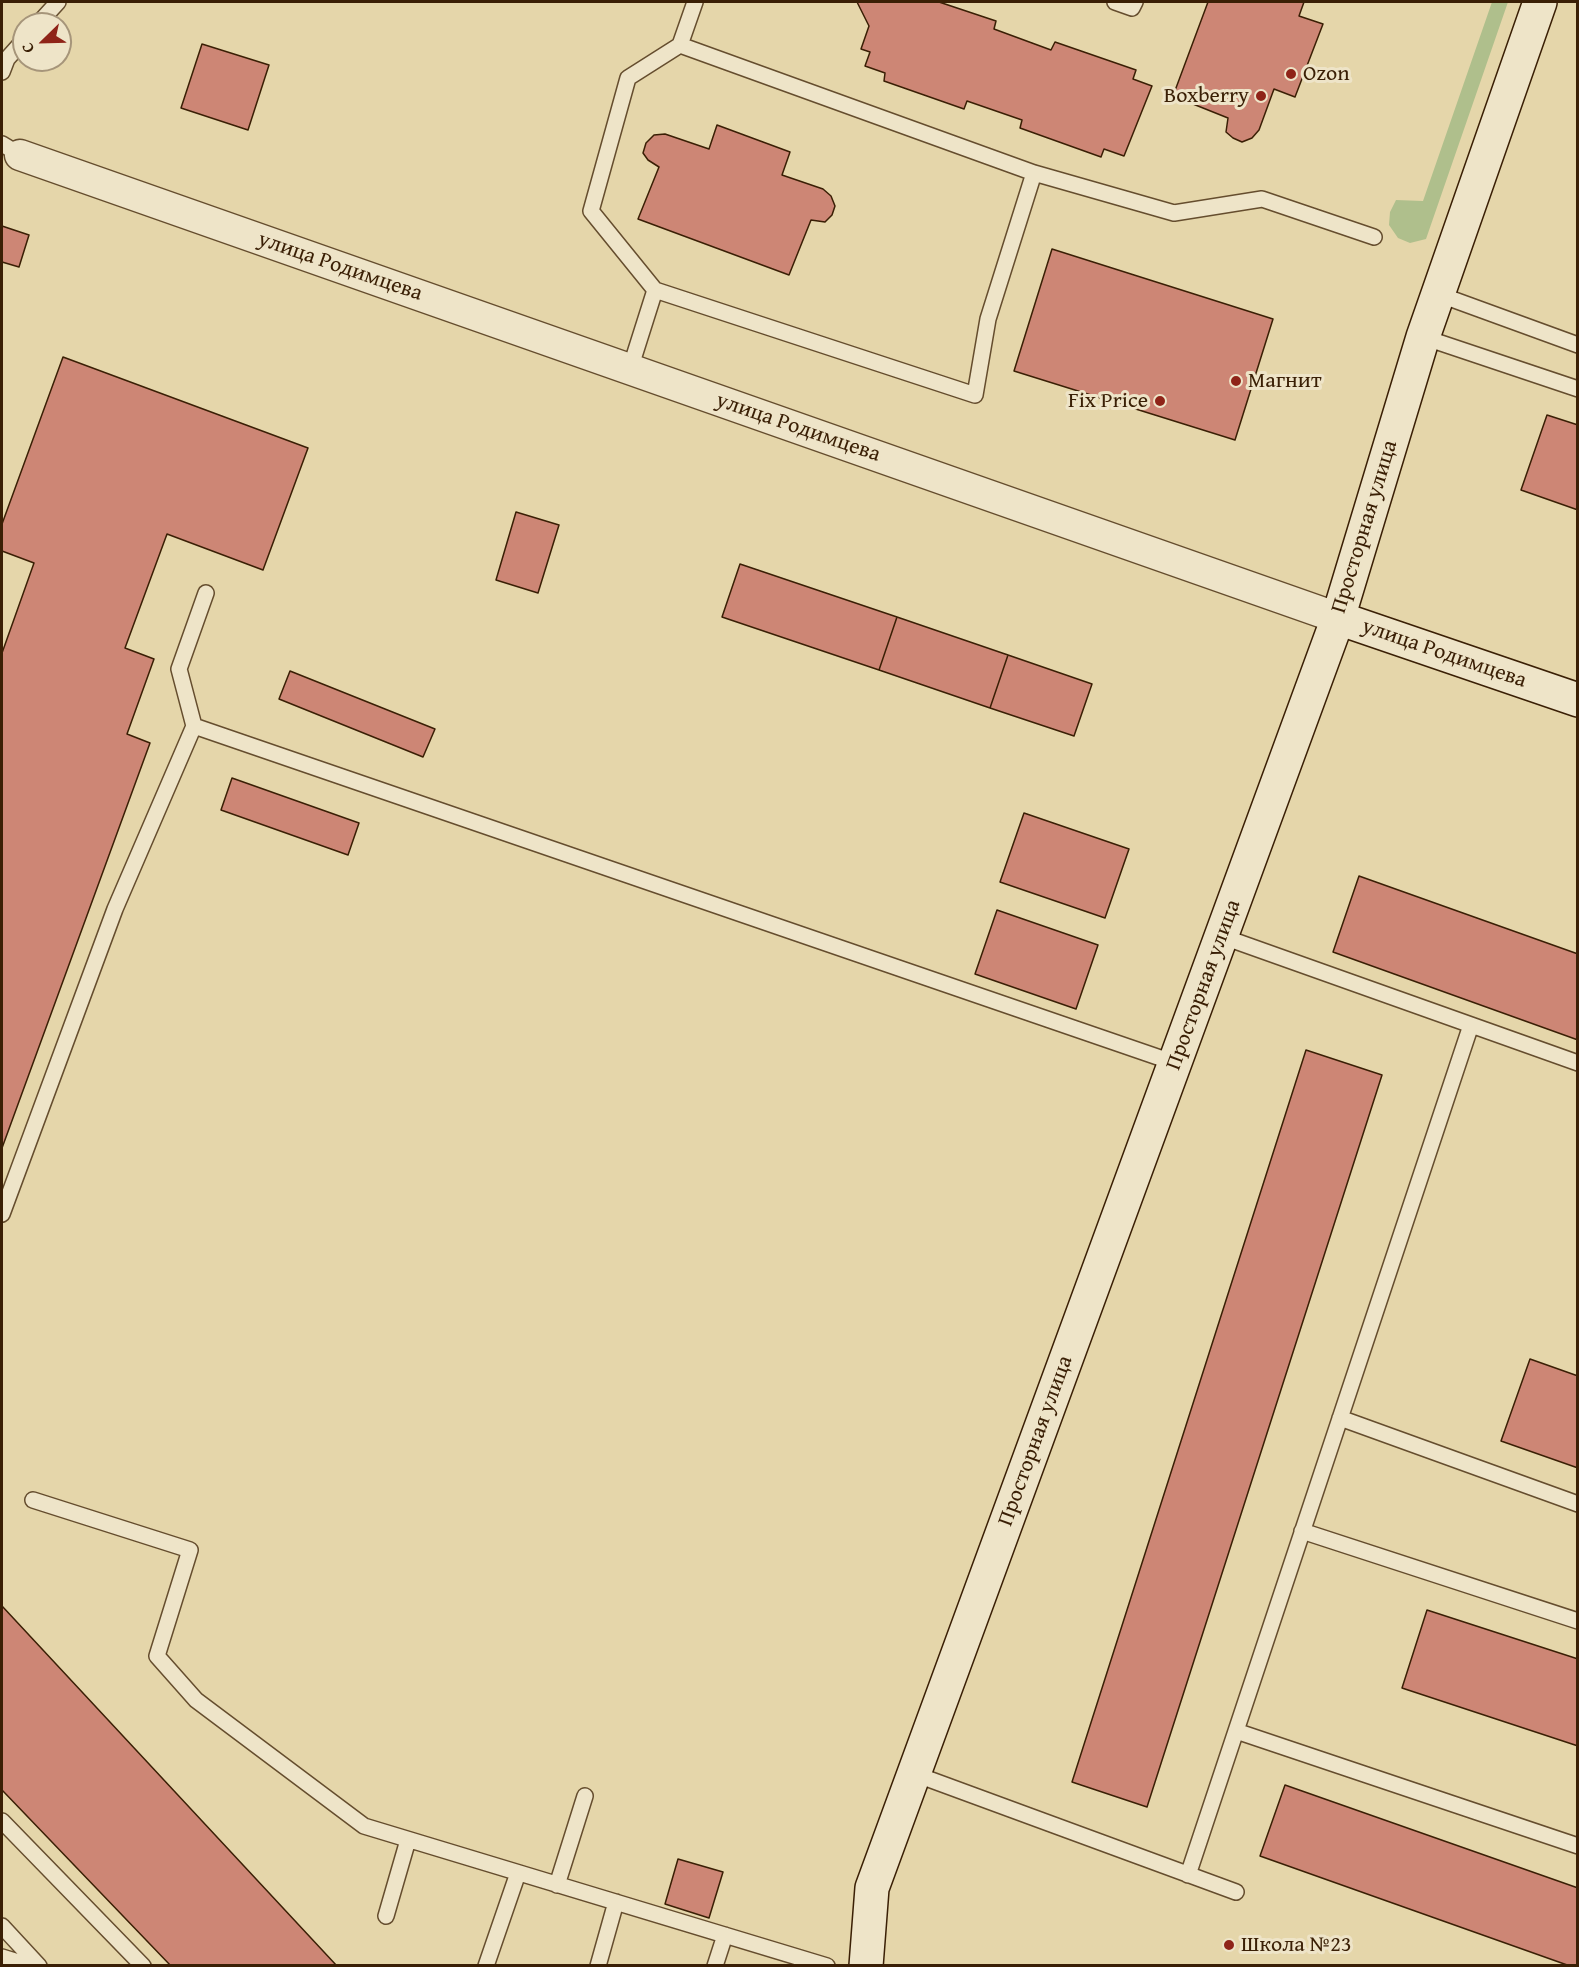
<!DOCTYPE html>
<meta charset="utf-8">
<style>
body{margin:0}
#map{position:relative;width:1579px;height:1967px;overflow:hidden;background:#e5d6aa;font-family:"Gentium Book Plus",serif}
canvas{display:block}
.frame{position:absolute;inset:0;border:3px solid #3a1f05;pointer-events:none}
.north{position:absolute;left:12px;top:12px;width:60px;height:60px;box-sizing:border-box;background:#eee4c8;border:2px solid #a6957a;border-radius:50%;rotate:247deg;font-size:16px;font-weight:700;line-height:24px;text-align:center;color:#3a1f05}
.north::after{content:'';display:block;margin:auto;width:21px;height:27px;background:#8f2418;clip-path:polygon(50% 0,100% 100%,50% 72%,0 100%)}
</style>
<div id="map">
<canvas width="1579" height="1967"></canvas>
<div class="frame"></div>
<div class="north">С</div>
</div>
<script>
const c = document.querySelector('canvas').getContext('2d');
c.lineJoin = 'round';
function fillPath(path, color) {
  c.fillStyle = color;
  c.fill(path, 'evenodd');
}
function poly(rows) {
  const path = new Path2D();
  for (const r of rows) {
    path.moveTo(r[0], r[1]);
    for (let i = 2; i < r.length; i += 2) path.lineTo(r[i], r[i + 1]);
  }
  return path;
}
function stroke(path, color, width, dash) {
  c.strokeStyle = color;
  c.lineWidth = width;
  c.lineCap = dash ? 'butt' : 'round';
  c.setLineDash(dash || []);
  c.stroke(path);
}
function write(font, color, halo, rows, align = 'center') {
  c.font = font + ' "Gentium Book Plus",serif';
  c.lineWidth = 6;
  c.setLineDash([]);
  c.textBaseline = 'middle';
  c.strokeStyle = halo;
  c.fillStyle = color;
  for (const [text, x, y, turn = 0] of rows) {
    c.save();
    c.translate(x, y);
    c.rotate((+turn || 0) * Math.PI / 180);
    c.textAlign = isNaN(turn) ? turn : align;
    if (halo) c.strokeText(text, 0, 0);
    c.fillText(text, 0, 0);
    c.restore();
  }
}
fillPath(poly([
 [1492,2,1508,2,1426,239,1410,243,1398,238,1389,225,1390,212,1396,200,1423,201]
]), '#afbf8c');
const building = poly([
 [857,2,939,2,996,21,994,29,1051,50,1055,42,1136,70,1133,79,1152,86,1124,156,1104,149,1101,157,1020,128,1022,120,967,101,964,109,884,81,885,73,865,66,870,52,861,49,869,26,857,2],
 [1208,2,1304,2,1299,16,1323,24,1295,97,1274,89,1259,130,1252,138,1242,142,1233,138,1226,132,1228,118,1173,96,1208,2],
 [202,44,269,65,248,130,181,108,202,44],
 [717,125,790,152,782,175,823,189,831,196,835,206,832,215,825,222,811,220,789,275,638,219,659,167,648,160,643,153,646,143,654,135,665,134,709,149,717,125],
 [2,226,29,235,19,267,2,262,2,226],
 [1052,249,1273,319,1235,440,1014,371,1052,249],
 [63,357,308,448,263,570,167,534,125,648,154,659,127,734,150,743,2,1148,2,653,34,563,2,551,2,524,63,357],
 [1547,415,1578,425,1578,510,1521,490,1547,415],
 [516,512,559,525,538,593,496,580,516,512],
 [740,564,897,617,879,670,722,617,740,564],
 [897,617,1008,655,990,708,879,670,897,617],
 [1008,655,1092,684,1074,736,990,708,1008,655],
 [290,671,435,729,423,757,279,699,290,671],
 [232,778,359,823,348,855,221,810,232,778],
 [1024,813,1129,849,1105,918,1000,882,1024,813],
 [1359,876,1578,954,1578,1040,1333,952,1359,876],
 [997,910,1098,945,1076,1009,975,974,997,910],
 [1306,1050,1382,1075,1147,1807,1072,1782,1306,1050],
 [1530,1359,1578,1376,1578,1468,1501,1441,1530,1359],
 [2,1606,337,1966,171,1966,2,1790,2,1606],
 [1427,1610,1578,1659,1578,1746,1402,1688,1427,1610],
 [1285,1785,1578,1888,1578,1966,1570,1966,1260,1856,1285,1785],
 [678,1859,723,1872,709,1918,665,1904,678,1859]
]);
fillPath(building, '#cd8675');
stroke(building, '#3a1f05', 1.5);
const lane = poly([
 [695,2,680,45,1034,173,1174,213,1262,199,1374,237],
 [1115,2,1132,8,1135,2],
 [38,24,58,2],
 [2,72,7,59,24,40],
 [2,144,20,155],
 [655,290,975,395,988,319,1034,173],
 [1438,294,1578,345],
 [1423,337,1578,389],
 [630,369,655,290,591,211,628,78,680,45],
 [206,593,179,669,194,726,1175,1063],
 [1221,936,1578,1063],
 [2,1214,115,909,194,726],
 [1340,1418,1578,1504],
 [33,1500,190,1550,157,1656,196,1700,364,1826,827,1966],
 [1302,1531,1578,1621],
 [1236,1731,1578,1846],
 [915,1774,1236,1892],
 [2,1821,143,1966],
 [1188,1875,1471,1025],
 [557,1885,585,1796],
 [386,1916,408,1840],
 [2,1926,39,1966],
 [2,1957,31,1966],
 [486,1966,518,1873],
 [598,1966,616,1902],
 [715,1966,725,1935]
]);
const street = poly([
 [20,155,1338,618]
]);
const secondary = poly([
 [1338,618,1578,700],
 [866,1966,872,1888,1338,618,1423,337,1540,2]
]);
stroke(lane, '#654d2e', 18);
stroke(street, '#654d2e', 33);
stroke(secondary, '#3a1f05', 36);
stroke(lane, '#eee4c8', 15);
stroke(street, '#eee4c8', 30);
stroke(secondary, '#eee4c8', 33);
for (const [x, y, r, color] of [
 [1291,74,6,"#8f2418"],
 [1261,96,6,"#8f2418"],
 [1236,381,6,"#8f2418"],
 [1160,401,6,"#8f2418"],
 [1229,1945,6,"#8f2418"]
]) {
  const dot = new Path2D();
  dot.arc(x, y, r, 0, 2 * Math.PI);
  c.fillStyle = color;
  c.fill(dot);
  stroke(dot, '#eee4c8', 2);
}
write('22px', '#3a1f05', '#eee4c8', [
 ["Ozon",1303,74],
 ["Boxberry",1249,96,"right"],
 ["Магнит",1248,381],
 ["Fix Price",1148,401,"right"],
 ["Школа №23",1241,1945]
], 'left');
write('22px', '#3a1f05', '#eee4c8', [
 ["улица Родимцева",340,267,19],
 ["улица Родимцева",798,428,19],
 ["Просторная улица",1365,527,-73],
 ["улица Родимцева",1444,654,19],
 ["Просторная улица",1204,985,-70],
 ["Просторная улица",1036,1441,-70]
]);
</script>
